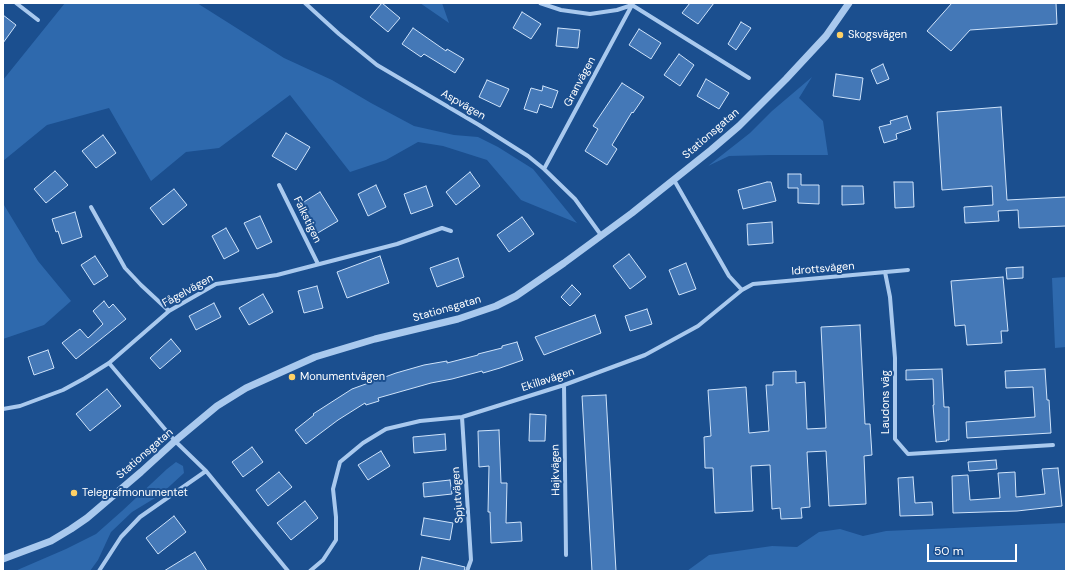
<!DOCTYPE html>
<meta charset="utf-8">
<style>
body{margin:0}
#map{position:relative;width:1069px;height:574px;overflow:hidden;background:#1b4f8f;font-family:"DM Sans",sans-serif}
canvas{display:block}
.frame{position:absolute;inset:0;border:4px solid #fff;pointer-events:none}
.scale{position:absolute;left:927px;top:544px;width:90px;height:18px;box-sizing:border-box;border:2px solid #fff;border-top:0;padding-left:5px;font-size:12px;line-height:14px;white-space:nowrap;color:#fff;-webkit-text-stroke:3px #1b4f8f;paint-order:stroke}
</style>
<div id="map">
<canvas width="1069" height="574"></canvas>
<div class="frame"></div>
<div class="scale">50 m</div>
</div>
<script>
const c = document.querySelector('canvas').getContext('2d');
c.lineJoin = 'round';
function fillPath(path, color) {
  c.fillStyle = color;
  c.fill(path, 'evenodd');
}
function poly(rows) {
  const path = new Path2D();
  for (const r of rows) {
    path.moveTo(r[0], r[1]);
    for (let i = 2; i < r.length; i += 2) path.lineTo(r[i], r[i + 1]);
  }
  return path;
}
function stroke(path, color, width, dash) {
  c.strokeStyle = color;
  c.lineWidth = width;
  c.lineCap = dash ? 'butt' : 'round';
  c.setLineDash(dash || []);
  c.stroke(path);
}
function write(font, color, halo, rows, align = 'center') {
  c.font = font + ' "DM Sans",sans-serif';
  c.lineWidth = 4;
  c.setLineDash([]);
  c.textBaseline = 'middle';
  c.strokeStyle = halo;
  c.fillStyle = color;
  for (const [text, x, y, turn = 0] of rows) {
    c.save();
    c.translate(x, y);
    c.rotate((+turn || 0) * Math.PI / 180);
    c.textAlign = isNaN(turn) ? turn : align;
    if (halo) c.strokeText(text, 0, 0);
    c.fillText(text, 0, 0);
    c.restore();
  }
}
fillPath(poly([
 [65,3,197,3,284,58,332,80,371,103,414,126,454,135,478,137,498,147,533,169,577,223,521,200,487,160,443,146,418,142,386,160,350,172,290,95,219,148,186,152,151,181,109,108,47,125,3,161,3,80],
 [420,3,442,3,449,23],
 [812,77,799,98,823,121,828,155,769,155,729,156,708,166,750,133,772,111],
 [3,202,4,205,38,261,71,301,44,325,3,339],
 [1066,277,1066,347,1055,348,1052,278],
 [176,462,183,466,184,473,160,495,132,512,111,532,98,560,90,571,15,571,66,549,96,534,122,511,167,469],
 [1066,523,1066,571,687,571,709,555,772,546,797,547,819,532,840,529,863,536,886,531]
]), '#2e69ad');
const building = poly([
 [382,3,400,18,388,32,370,17,382,3],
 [690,3,714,3,698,24,682,13,690,3],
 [952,3,1056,3,1057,24,970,30,951,51,927,31,952,3],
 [522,12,541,24,531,39,513,28,522,12],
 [3,15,16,25,3,43,3,15],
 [741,22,751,28,736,50,728,44,741,22],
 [413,28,446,51,447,49,464,59,455,73,424,54,421,57,402,44,413,28],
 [558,28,580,30,578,48,556,46,558,28],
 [639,29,661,43,651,59,629,45,639,29],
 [679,54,694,65,680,86,664,75,679,54],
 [883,64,889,79,877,84,871,70,883,64],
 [836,74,863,78,860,100,833,96,836,74],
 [706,79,729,93,719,109,697,96,706,79],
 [487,80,509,89,500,107,479,97,487,80],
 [622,83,644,97,633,113,632,112,612,145,617,149,607,165,585,151,598,129,593,126,622,83],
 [543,86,558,91,552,108,540,104,537,113,524,109,531,88,542,91,543,86],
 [1001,107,1007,200,1066,197,1066,226,1019,228,1018,210,998,211,999,221,965,223,964,207,993,205,992,186,942,190,937,112,1001,107],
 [907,116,911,129,896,134,897,139,884,143,879,127,891,124,890,121,907,116],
 [286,133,310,147,296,170,272,156,286,133],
 [103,135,116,153,96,168,82,151,103,135],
 [55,171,68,185,46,203,34,189,55,171],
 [470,172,480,186,456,205,446,192,470,172],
 [788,174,801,174,801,185,819,185,819,204,798,203,798,188,788,188,788,174],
 [767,182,771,182,776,201,743,209,738,190,767,182],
 [894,182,913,182,914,207,895,208,894,182],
 [376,185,386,207,368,216,358,194,376,185],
 [426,186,433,206,411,214,404,194,426,186],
 [842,186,863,186,864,204,842,205,842,186],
 [174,189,187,205,163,225,150,208,174,189],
 [320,192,338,221,316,234,299,205,320,192],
 [75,212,82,237,62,244,58,231,56,232,52,219,75,212],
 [260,216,272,242,257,249,244,223,260,216],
 [522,217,534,234,509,252,497,235,522,217],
 [772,222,773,243,748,245,747,224,772,222],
 [226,228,239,251,224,259,212,236,226,228],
 [629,254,646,277,630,289,613,266,629,254],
 [95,256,108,276,94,285,81,265,95,256],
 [380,256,389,283,347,298,337,272,380,256],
 [458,258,464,277,437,287,430,268,458,258],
 [686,263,696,289,679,295,669,270,686,263],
 [1023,267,1023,278,1007,279,1006,268,1023,267],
 [1003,277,1008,331,1001,331,1002,343,967,345,965,325,955,326,951,281,1003,277],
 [572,285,581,294,570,306,561,297,572,285],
 [317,286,323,308,304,313,298,291,317,286],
 [263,294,273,312,249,325,239,308,263,294],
 [104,301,109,308,113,304,126,319,76,359,62,343,80,329,88,338,103,324,93,311,104,301],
 [214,303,221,317,196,330,189,316,214,303],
 [647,309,652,324,630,331,625,316,647,309],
 [595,315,601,333,544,355,535,337,595,315],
 [860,325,865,424,870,424,872,455,864,456,866,504,829,506,826,451,807,452,810,507,801,508,802,518,781,519,780,508,772,509,770,465,751,466,753,511,715,513,713,468,705,468,704,437,711,436,708,390,746,387,749,433,769,431,766,385,773,385,773,372,796,371,796,383,805,382,807,429,826,428,821,327,860,325],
 [171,339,181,351,160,369,150,358,171,339],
 [517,342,523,360,500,368,483,373,482,371,452,379,431,383,378,398,379,401,366,405,365,403,338,420,306,444,295,430,314,415,313,414,352,389,396,373,424,365,447,361,447,363,478,355,478,354,502,348,502,346,517,342],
 [48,350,54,368,34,375,28,357,48,350],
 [942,369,944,407,949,407,949,440,946,440,947,441,936,442,933,405,934,405,933,379,906,380,906,370,942,369],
 [1045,369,1047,400,1049,400,1051,433,967,438,966,422,1035,417,1033,387,1006,388,1005,371,1045,369],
 [107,389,121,406,90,431,76,414,107,389],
 [606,395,616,571,592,571,582,396,606,395],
 [530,414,546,415,545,441,529,441,530,414],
 [499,430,501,483,507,483,506,523,521,522,522,541,491,543,490,512,488,512,489,466,479,467,478,431,499,430],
 [445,434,446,450,414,453,413,437,445,434],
 [252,447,263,462,243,477,232,462,252,447],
 [381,451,390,466,368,480,358,465,381,451],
 [996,460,997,469,969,471,968,462,996,460],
 [1058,468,1062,506,1017,511,953,513,952,476,968,475,970,500,1000,498,998,473,1015,472,1016,497,1045,494,1042,469,1058,468],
 [279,472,292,487,268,506,256,490,279,472],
 [913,477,915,503,932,502,933,515,900,516,898,478,913,477],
 [450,480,452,494,424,497,423,483,450,480],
 [305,501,318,518,291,540,277,523,305,501],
 [174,516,186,532,158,554,146,538,174,516],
 [424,518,453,523,450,540,421,535,424,518],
 [195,552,207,571,164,571,195,552],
 [422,557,465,567,464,571,419,571,422,557]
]);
fillPath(building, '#4478b7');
stroke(building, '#cfe3fa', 1);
stroke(poly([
 [16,3,38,20],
 [305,3,339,34,377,65,479,125,528,156,544,169,575,199,601,235],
 [540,3,561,10,590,14,617,10,632,5,749,78],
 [544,169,632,5],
 [279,185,318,264],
 [91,207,125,268,141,285,169,311],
 [885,272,890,297,895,358,895,439,908,454,1053,445],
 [742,290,753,284,908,270],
 [109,363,175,441,206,471,288,571],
 [564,385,566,555],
 [3,409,20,406,63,390,85,378,109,363,169,311,216,284,277,275,397,244,442,228,451,231],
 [462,417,471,560,467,571],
 [99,571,121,537,140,517,206,471],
 [310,571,323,560,336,540,336,517,333,489,340,462,363,443,386,429,420,421,462,417,564,385,645,355,698,326,742,290,729,276,674,180]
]), '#a9c9ee', 4);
stroke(poly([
 [3,559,51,541,71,529,87,518,141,472,175,441,217,406,246,388,315,357,375,339,458,319,496,306,516,296,564,263,632,213,711,150,739,126,786,79,826,36,849,3]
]), '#a9c9ee', 7);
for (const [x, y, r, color] of [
 [840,35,4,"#ffd166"],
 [292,377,4,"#ffd166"],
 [74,493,4,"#ffd166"]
]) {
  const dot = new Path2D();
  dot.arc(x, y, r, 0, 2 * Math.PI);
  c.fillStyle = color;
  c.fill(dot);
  stroke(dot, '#1b4f8f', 1.5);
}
write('11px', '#fff', '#1b4f8f', [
 ["Skogsvägen",848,35],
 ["Monumentvägen",300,377],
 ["Telegrafmonumentet",82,493]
], 'left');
write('11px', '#fff', '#1b4f8f', [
 ["Granvägen",580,82,-62],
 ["Aspvägen",463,105,30],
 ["Stationsgatan",711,134,-41],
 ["Falkstigen",307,220,64],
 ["Idrottsvägen",823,269,-5],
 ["Fågelvägen",188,291,-29],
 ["Stationsgatan",447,309,-16],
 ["Ekillavägen",548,380,-18],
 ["Laudons väg",886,402,-90],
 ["Stationsgatan",145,454,-41],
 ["Hajkvägen",556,470,-91],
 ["Spjutvägen",458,495,-94]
]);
</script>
